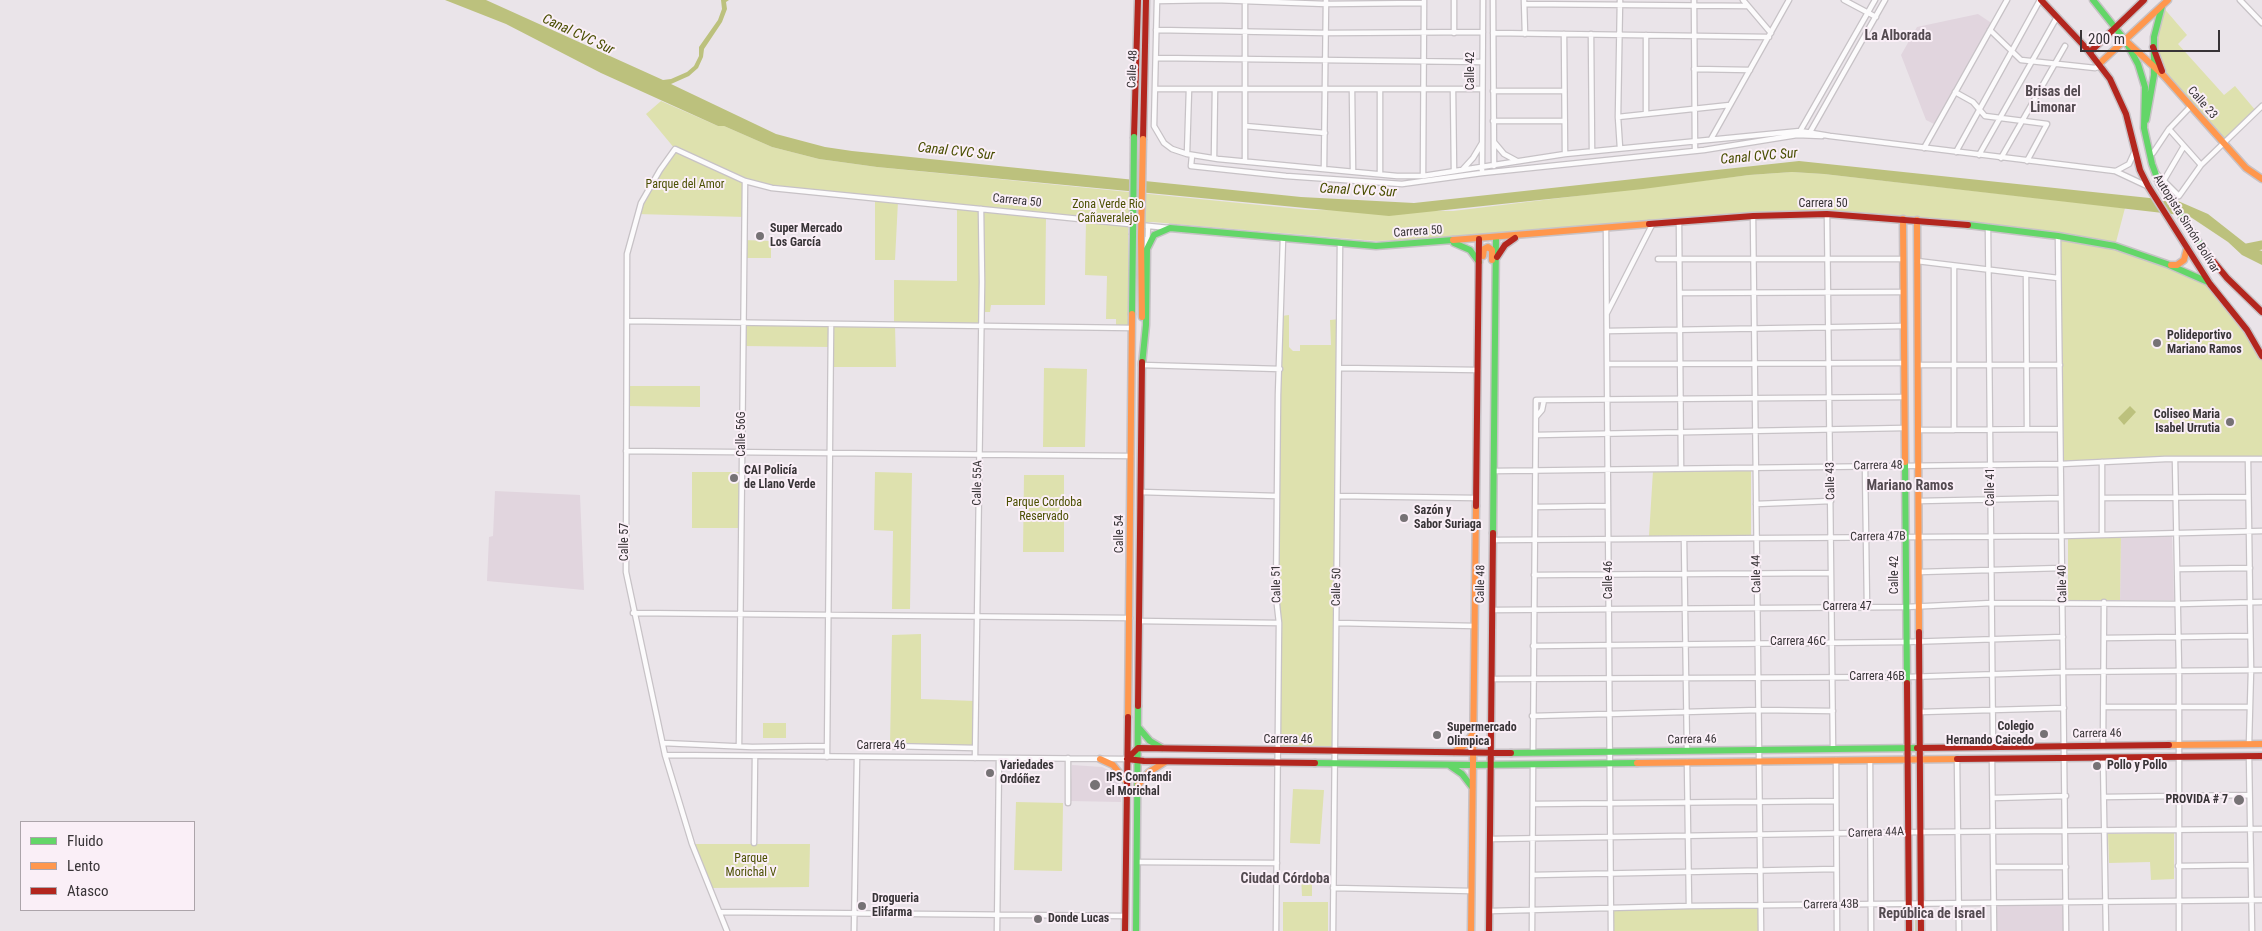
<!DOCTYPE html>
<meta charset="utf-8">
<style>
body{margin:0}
#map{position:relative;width:2262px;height:931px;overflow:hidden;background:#eae4e9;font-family:"Roboto Condensed",sans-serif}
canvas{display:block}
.legend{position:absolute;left:20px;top:821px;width:175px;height:90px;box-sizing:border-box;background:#faeff7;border:1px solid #aca4aa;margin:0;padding:6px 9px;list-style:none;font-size:15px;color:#383437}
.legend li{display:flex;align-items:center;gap:10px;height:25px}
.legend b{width:25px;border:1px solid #aca4aa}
.scale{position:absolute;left:2080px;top:30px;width:140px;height:22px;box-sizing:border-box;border:2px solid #383437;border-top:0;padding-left:6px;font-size:15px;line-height:18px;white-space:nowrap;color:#383437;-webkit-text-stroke:4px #faeff7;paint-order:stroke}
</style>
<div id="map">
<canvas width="2262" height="931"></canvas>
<ul class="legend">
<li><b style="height:6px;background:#63d668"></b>Fluido</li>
<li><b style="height:6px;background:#ff974d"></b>Lento</li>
<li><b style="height:6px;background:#b3261e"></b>Atasco</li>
</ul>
<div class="scale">200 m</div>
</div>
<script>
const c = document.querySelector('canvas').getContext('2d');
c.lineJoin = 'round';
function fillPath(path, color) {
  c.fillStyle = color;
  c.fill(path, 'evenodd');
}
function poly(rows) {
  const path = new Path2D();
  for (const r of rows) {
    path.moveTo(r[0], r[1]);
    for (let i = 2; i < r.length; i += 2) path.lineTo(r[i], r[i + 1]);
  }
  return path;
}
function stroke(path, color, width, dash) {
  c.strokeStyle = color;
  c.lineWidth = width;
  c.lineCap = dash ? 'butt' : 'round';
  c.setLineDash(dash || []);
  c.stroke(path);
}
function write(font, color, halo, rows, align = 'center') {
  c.font = font + ' "Roboto Condensed",sans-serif';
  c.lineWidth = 4;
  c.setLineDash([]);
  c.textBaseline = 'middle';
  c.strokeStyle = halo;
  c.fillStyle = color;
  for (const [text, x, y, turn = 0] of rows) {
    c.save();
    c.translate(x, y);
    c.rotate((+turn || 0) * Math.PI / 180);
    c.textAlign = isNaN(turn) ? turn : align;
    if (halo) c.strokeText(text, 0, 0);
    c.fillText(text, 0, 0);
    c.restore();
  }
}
fillPath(poly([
 [1978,14,1993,24,1936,125,1926,120,1901,55,1917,27],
 [495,491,580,495,584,590,487,581,489,537,493,536],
 [2172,536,2174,600,2120,600,2121,537],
 [1072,765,1102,767,1110,771,1119,783,1121,802,1070,801],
 [2067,902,2066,931,1994,931,1994,903]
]), '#e1d5de');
fillPath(poly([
 [2162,6,2187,35,2178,44,2224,95,2235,86,2256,111,2222,143,2153,58],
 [661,101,718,126,724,126,772,147,819,159,877,167,1310,210,1453,211,1749,175,1792,172,1824,174,2125,208,2115,246,2210,284,2262,356,2262,459,2061,464,2058,236,1941,221,1921,217,1827,210,1740,214,1405,240,1376,241,1152,222,1128,224,1128,328,1116,328,1116,319,1106,319,1107,276,1085,275,1086,220,1046,216,1045,305,991,305,990,312,980,312,980,326,895,325,896,367,831,367,831,347,743,346,743,322,894,325,894,280,957,281,957,206,898,201,895,260,875,260,875,199,792,191,745,181,745,217,637,214,641,203,675,149,646,114],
 [744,240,771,241,771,258,744,258],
 [1289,315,1289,347,1293,351,1300,351,1300,345,1331,345,1330,320,1340,319,1335,748,1278,748,1279,623,1276,596,1281,316],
 [1044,368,1087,369,1085,447,1043,447],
 [627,386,700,386,700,407,627,406],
 [1751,470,1751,535,1649,536,1653,471],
 [692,472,742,472,742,528,692,528],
 [875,472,912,473,910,609,892,609,893,531,874,530],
 [1024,475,1064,475,1064,552,1023,552],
 [2121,537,2120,600,2068,600,2068,538],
 [921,634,921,699,975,701,975,748,890,746,892,635],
 [763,723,786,723,786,738,763,738],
 [1293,789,1324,790,1320,844,1290,843],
 [1016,802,1063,803,1062,871,1014,870],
 [2174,833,2174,879,2151,880,2150,862,2109,863,2108,834],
 [692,844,810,844,809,887,710,888],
 [1312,874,1312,896,1302,896,1301,875],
 [1283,902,1328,902,1328,931,1283,931],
 [1761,905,1761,931,1611,931,1611,909]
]), '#dee1ae');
fillPath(poly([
 [445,0,486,0,663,80,671,79,687,72,694,66,699,56,699,47,718,20,722,9,721,0,729,0,726,2,727,9,722,22,704,49,703,57,698,68,689,76,671,84,776,134,825,147,852,151,1301,197,1414,203,1799,161,2178,201,2208,214,2250,247,2262,251,2262,265,2242,255,2228,242,2189,216,1824,174,1792,172,1749,175,1643,189,1389,216,877,167,819,159,772,147,724,126,718,126,601,73,506,24],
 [2130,406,2136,412,2124,425,2118,418]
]), '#bcc17d');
stroke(poly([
 [1916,912,1916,931]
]), '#bcc17d', 1);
stroke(poly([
 [2247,248,2262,245]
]), '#bcc17d', 9);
const street = poly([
 [1157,0,1154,126,1164,143,1172,149,1187,154,1218,159,1397,176,1423,176,1565,154,1800,131,1830,136,2115,171,2147,186],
 [1245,0,1245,161],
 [1454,0,1454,33],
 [1493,0,1494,166],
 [1524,0,1525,34],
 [1694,0,1695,151],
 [1743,0,1771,33],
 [1844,0,1876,17],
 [2240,0,2262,23],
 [1157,1,1215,0,1326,4,1424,3],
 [1524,4,1748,6],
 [1156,30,1326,33,1483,32],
 [1990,30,2021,60,2095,68,2101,66],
 [1493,33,1769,37],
 [1564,34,1565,154],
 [1591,34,1592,151],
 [1646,35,1646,114],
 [1156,58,1482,62],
 [1694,69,1750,70],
 [1155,89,1482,89],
 [1352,90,1353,171],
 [1453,91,1454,171],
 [1493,91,1563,91],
 [1955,92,1973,102,1985,116,2047,124,2027,161],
 [1618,117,1730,105],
 [1493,121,1563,121],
 [1245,126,1325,133],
 [2169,129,2201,165],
 [1799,133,1875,0],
 [1809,134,1885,0],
 [1711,139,1789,0],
 [1494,142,1504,154,1517,161],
 [1620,148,1618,117,1620,0],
 [1924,148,2007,0],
 [1956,152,2040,0],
 [1187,154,1189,89],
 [1192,155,1191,166,1286,176,1402,184,1482,173,1704,150,1797,135,1822,136],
 [1979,155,2057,17],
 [2150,155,2153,153,2169,129,2191,106],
 [1214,158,1215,89],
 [2001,158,2065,46],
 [1324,168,1326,0],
 [1463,169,1473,158,1482,143],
 [2116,171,2129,164,2134,153],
 [1482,173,1483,0],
 [1380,174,1380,90],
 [2157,174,2179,196,2201,165,2262,106],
 [1423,176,1424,0],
 [2164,180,2184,146],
 [1827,214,1833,749],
 [1753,216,1761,931],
 [1679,222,1681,468],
 [1988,227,1993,747],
 [1606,229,1611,931],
 [2058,236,2066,931],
 [1147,247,1148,226],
 [1658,259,1903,259],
 [1917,261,2058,278],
 [2026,274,2027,429],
 [1680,293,1903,292],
 [1607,313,1652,225],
 [627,321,1132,328],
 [1607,331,1904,326],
 [1607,364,1904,363],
 [1142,365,1280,369],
 [1918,365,2060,365],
 [1339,368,1478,370],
 [1536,417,1542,410,1544,400],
 [1918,430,2060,429],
 [1954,430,1954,266],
 [1536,435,1904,428],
 [626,451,1131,456],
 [2175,459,2179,671,2179,931],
 [2248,459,2251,670,2249,744],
 [1865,466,1867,607],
 [1494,471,2061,464,2165,459,2262,459],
 [1141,492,1277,496],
 [1338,496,1476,498],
 [2102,498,2248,497],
 [1919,501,2061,498],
 [1756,504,1831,501],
 [1535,507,1608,506],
 [2102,534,2102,462],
 [1684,539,1687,751],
 [1493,540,2062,536,2262,531],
 [2177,569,2250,568],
 [1919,572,2062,568],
 [1534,575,1831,573],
 [1492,610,1906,607,1992,603,2178,604,2262,602],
 [633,613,1130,618],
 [1139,621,1279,623],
 [1337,623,1475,626],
 [2104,638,2250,636],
 [1533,646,1906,642,2063,637],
 [1492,679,1907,677,2064,672,2262,670],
 [2104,707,2250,707],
 [1920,712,2064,708],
 [1532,716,1759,710,1833,711],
 [663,743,752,747,827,746],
 [739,746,745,181],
 [890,746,975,748],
 [2103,746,2104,602],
 [1533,753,1536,400,1904,397],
 [665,755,1127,759],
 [2249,756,2252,931],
 [827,757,831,324],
 [975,758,982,282,981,209],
 [2103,758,2106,931],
 [1957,759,1959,931],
 [1992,759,1994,931],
 [1836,760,1837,931],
 [1870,760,1871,931],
 [1687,762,1689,906],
 [2104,797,2249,795],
 [1993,798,2066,796],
 [1068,803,1068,758],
 [1533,804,1836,801],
 [1490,839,1921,832,2262,829],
 [754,843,755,756],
 [1137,862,1277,863],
 [2178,866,2251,865],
 [1994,867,2066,867],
 [1533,875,1836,869],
 [1333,888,1471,891],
 [1490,911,1689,906,2262,900],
 [720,912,1125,916],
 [727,931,692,844,665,755,626,572,627,254,641,203,660,170,675,149,745,181,772,188,1169,228],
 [854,931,857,758],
 [997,931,999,758],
 [1276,931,1279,623,1276,596,1278,395,1283,238],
 [1333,931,1340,243],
 [1532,931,1533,764]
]);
const fast = poly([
 [2093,0,2125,40,2138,64,2145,87,2144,128,2152,164,2159,183,2204,250],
 [2146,120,2154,75,2154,37,2162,6],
 [1968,225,2058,236,2115,246,2167,264,2208,282],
 [1454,243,1470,250,1479,262],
 [1132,314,1133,235],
 [1142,365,1146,325,1147,249,1154,235,1170,228,1376,246,1453,240],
 [1905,462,1907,683],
 [1493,533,1496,238],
 [1138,727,1150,741,1162,748],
 [1511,753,1917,748],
 [1315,763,1473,765,1637,763],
 [1449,765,1462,774,1472,787],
 [1136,931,1138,706]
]);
const slow = poly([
 [2126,41,2164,76,2246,168,2262,179],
 [2099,64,2168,0],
 [1903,219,1905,462],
 [1917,220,1919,632],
 [1141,237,1142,317],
 [1453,240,1649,224],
 [1483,256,1484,249,1488,247,1492,250,1492,260],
 [2171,265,2177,265,2184,260,2187,248],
 [1128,717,1132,314],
 [2169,745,2262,744],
 [1454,752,1464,746,1472,735],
 [1100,759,1113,765,1125,780],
 [1637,763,1957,759],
 [1138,785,1149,772,1165,762],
 [1471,931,1476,506]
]);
const jam = poly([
 [2041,0,2087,49,2110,79,2126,114,2140,170,2148,186,2210,284,2247,330,2262,356],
 [2153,47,2162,71],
 [2090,52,2144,0],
 [1134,137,1138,0],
 [1143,139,1146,0],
 [1649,224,1753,216,1827,214,1968,225],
 [2204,250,2227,278,2262,312],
 [1497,257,1505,245,1515,238],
 [1476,506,1479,239],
 [1919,632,1921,931],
 [1907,683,1909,931],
 [1138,706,1142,362],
 [1917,748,2169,745],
 [1127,759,1138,748,1511,753],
 [1127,759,1144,761,1315,763],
 [1957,759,2262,756],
 [1125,931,1128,717],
 [1489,931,1493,533]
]);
stroke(street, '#c7c2c6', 7);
stroke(fast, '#c7c2c6', 9);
stroke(slow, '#c7c2c6', 9);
stroke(jam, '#c7c2c6', 9);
stroke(street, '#fcfbfc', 4.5);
stroke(fast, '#63d668', 6);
stroke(slow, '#ff974d', 6);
stroke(jam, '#b3261e', 6);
const fastBridge = poly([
 [1133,235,1134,137]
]);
const slowBridge = poly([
 [1141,237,1143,139]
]);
stroke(fastBridge, '#c7c2c6', 9, []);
stroke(slowBridge, '#c7c2c6', 9, []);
stroke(fastBridge, '#63d668', 6);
stroke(slowBridge, '#ff974d', 6);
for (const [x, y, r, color] of [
 [760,236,5,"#767275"],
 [2157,343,5,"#767275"],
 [2230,422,5,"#767275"],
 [734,478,5,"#767275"],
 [1404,518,5,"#767275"],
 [2044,734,5,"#767275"],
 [1437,735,5,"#767275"],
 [2097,766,5,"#767275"],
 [990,773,5,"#767275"],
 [1095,785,6,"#767275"],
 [2239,800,6,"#767275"],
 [862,906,5,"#767275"],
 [1038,919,5,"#767275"]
]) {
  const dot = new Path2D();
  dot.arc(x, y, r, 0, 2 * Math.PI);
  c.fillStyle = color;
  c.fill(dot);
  stroke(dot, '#faeff7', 2);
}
write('12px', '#383437', '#faeff7', [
 ["Calle 48",1133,69,-88],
 ["Calle 42",1471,71,-90],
 ["Calle 23",2202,103,49],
 ["Carrera 50",1017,201,6],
 ["Carrera 50",1823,204],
 ["Autopista Simón Bolívar",2186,224,58],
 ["Carrera 50",1418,232,-4],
 ["Calle 56G",742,434,-90],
 ["Carrera 48",1878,466,-1],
 ["Calle 43",1831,481,-91],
 ["Calle 55A",978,483,-89],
 ["Calle 41",1991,487,-90],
 ["Calle 54",1120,534,-90],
 ["Carrera 47B",1878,537,-1],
 ["Calle 57",625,542,-90],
 ["Calle 44",1757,574,-91],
 ["Calle 42",1895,575,-90],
 ["Calle 46",1609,580,-90],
 ["Calle 51",1277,584,-91],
 ["Calle 48",1481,584,-89],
 ["Calle 40",2063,584,-91],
 ["Calle 50",1337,587,-89],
 ["Carrera 47",1847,607],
 ["Carrera 46C",1798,642],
 ["Carrera 46B",1877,677],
 ["Carrera 46",2097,734,-1],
 ["Carrera 46",1288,740],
 ["Carrera 46",1692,740,-1],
 ["Carrera 46",881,746],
 ["Carrera 44A",1876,833,-2],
 ["Carrera 43B",1831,905,-1]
]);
write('12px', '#4c5002', '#faeff7', [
 ["Parque del Amor",685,185],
 ["Zona Verde Rio",1108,205],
 ["Cañaveralejo",1108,219],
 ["Parque Cordoba",1044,503],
 ["Reservado",1044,517],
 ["Parque",751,859],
 ["Morichal V",751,873]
]);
write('bold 12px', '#383437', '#faeff7', [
 ["Super Mercado",770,229],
 ["Los García",770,243],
 ["Polideportivo",2167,336],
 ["Mariano Ramos",2167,350],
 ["Coliseo Maria",2220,415,"right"],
 ["Isabel Urrutia",2220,429,"right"],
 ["CAI Policía",744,471],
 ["de Llano Verde",744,485],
 ["Sazón y",1414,511],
 ["Sabor Suriaga",1414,525],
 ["Colegio",2034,727,"right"],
 ["Hernando Caicedo",2034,741,"right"],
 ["Supermercado",1447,728],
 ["Olimpica",1447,742],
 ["Variedades",1000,766],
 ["Ordóñez",1000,780],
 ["Pollo y Pollo",2107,766],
 ["IPS Comfandi",1106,778],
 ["el Morichal",1106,792],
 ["PROVIDA # 7",2228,800,"right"],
 ["Drogueria",872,899],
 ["Elifarma",872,913],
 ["Donde Lucas",1048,919]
], 'left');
write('italic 14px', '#494e00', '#faeff7', [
 ["Canal CVC Sur",578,35,25],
 ["Canal CVC Sur",956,152,6],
 ["Canal CVC Sur",1759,157,-5],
 ["Canal CVC Sur",1358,191,3]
]);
write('bold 14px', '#534a50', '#faeff7', [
 ["La Alborada",1898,36],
 ["Brisas del",2053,92],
 ["Limonar",2053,108],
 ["Mariano Ramos",1910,486],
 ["Ciudad Córdoba",1285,879],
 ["República de Israel",1932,914]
]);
</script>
